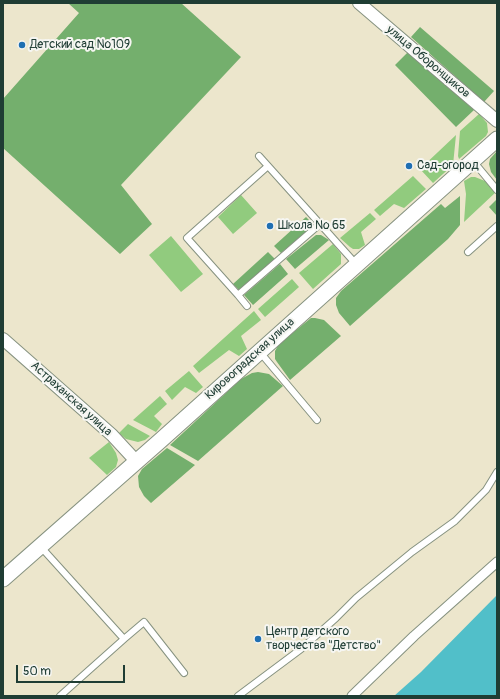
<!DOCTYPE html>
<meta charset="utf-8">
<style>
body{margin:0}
#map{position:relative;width:500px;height:699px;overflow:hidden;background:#ece6cc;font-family:Pangolin,sans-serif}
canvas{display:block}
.frame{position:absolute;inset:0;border:4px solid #1f3d34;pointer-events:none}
.scale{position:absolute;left:16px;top:665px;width:109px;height:18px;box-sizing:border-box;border:2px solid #1f3d34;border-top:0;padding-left:5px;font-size:12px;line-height:14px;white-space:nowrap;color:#1f3d34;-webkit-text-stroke:3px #f6f6f2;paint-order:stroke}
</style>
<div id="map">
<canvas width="500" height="699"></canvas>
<div class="frame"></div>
<div class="scale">50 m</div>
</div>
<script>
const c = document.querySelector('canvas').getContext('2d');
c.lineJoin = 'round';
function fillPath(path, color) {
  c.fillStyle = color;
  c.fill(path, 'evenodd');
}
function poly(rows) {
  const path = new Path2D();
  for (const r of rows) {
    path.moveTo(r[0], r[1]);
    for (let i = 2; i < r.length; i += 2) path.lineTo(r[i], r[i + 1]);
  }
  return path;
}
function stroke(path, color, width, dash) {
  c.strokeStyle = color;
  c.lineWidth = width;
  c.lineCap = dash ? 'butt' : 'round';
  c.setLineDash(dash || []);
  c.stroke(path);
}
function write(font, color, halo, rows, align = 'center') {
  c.font = font + ' Pangolin,sans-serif';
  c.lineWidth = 4;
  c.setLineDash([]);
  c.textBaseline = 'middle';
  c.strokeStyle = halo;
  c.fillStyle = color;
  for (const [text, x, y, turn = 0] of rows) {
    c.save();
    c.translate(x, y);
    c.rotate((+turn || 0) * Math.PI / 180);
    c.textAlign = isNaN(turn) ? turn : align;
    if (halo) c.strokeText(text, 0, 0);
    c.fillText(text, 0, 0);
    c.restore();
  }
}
fillPath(poly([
 [479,114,487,123,488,132,486,136,459,159,458,156,460,131],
 [456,135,453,165,433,183,420,169],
 [413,176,426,189,404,208,394,204,380,216,374,210],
 [471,177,475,177,485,181,496,192,464,222,466,194,464,181],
 [241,195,257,213,233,234,218,217],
 [370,213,376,219,361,232,365,245,359,249,353,249,350,247,340,238],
 [171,236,203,274,181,292,149,255],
 [333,244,341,254,341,264,313,289,299,273],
 [292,279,299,287,265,317,258,309],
 [254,311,261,320,241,336,247,349,239,356,229,350,199,373,193,366],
 [189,371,203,387,196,393,185,387,172,400,165,391],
 [160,396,167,404,154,416,162,424,156,432,133,420],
 [128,424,150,436,145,440,138,442,126,439,119,433],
 [109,442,116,453,118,460,116,467,107,475,89,458]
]), '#91cb7e');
fillPath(poly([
 [68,3,181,3,241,57,121,185,152,224,120,254,3,148,3,99,79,13],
 [420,27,494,91,484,102,411,37],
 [409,51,474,110,456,127,395,65],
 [497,151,497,180,491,172,489,164,490,159],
 [460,196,460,225,448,239,350,326,339,313,336,305,336,298,341,291,441,204,445,208],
 [497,199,497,216,489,207],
 [306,217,314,225,281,253,274,246],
 [316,235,321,235,329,240,295,269,286,259],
 [268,252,275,259,239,290,233,284],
 [280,264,288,274,253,305,244,295],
 [311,318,315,318,324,320,341,336,290,380,277,362,275,359,275,351,279,344],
 [258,372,269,374,283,386,198,461,170,445,241,379,252,373],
 [167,448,195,465,151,503,144,496,139,487,138,476,142,469]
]), '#74af6d');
fillPath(poly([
 [497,595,497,696,394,696,421,672]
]), '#51bfc9');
const service = poly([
 [259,156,268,166],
 [473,161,497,190],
 [320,224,238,295,187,238,268,166,356,264],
 [468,252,497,226],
 [238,295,247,306],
 [259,351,317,420],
 [40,546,124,639,60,696],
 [124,639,144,622,184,673],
 [238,696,301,649,336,618,356,598,412,552,455,521,486,490,497,472]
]);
const pedestrian = poly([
 [352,696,414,636,497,562]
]);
const minor = poly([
 [359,3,497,121],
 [3,339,112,435,136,461]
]);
const tertiary = poly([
 [3,579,161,440,497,139]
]);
stroke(service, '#869280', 8);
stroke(pedestrian, '#869280', 11);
stroke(minor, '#869280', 14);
stroke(tertiary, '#869280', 17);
stroke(service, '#fff', 6);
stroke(pedestrian, '#fff', 9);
stroke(minor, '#fff', 12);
stroke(tertiary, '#fff', 15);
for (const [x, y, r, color] of [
 [22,45,4,"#1f6fb2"],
 [409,166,4,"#1f6fb2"],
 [270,226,4,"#1f6fb2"],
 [258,639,4,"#1f6fb2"]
]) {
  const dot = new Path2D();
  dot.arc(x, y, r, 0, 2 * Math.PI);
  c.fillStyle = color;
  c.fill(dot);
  stroke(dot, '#f6f6f2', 1.5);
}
write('12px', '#1f3d34', '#f6f6f2', [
 ["Детский сад №109",30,45],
 ["Сад-огород",417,166],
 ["Школа № 65",278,226],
 ["Центр детского",266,632],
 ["творчества \"Детство\"",266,646]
], 'left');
write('12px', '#1f3d34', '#f6f6f2', [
 ["улица Оборонщиков",428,62,40],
 ["Кировоградская улица",250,359,-42],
 ["Астраханская улица",71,399,42]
]);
</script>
